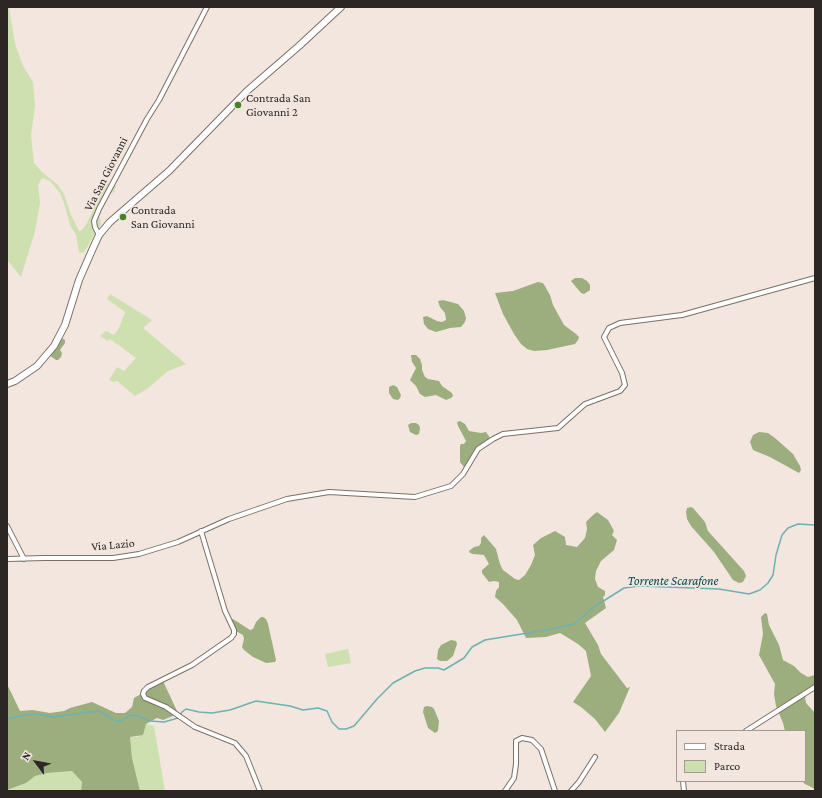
<!DOCTYPE html>
<style>
body{margin:0}
#map{position:relative;width:822px;height:798px;overflow:hidden;background:#f2e6df;font-family:"Crimson Pro",serif}
canvas{display:block}
.frame{position:absolute;inset:0;border:8px solid #2c2725;pointer-events:none}
.legend{position:absolute;left:676px;top:730px;width:130px;height:52px;box-sizing:border-box;background:#f2e6df;border:1px solid #a39a95;margin:0;padding:5px 7px;list-style:none;font-size:12px;color:#2c2725}
.legend li{display:flex;align-items:center;gap:8px;height:20px}
.legend b{width:20px;border:1px solid #a39a95}
.north{position:absolute;left:16px;top:742px;width:40px;height:40px;-webkit-text-stroke:3px #f2e6df;paint-order:stroke;rotate:302deg;font-size:11px;font-weight:700;line-height:16px;text-align:center;color:#2c2725}
.north::after{content:'';display:block;margin:auto;width:14px;height:18px;background:#2c2725;clip-path:polygon(50% 0,100% 100%,50% 72%,0 100%)}
</style>
<div id="map">
<canvas width="822" height="798"></canvas>
<div class="frame"></div>
<ul class="legend">
<li><b style="height:5px;background:#fff"></b>Strada</li>
<li><b style="height:11px;background:#cee0b0"></b>Parco</li>
</ul>
<div class="north">N</div>
</div>
<script>
const c = document.querySelector('canvas').getContext('2d');
c.lineJoin = 'round';
function fillPath(path, color) {
  c.fillStyle = color;
  c.fill(path, 'evenodd');
}
function poly(rows) {
  const path = new Path2D();
  for (const r of rows) {
    path.moveTo(r[0], r[1]);
    for (let i = 2; i < r.length; i += 2) path.lineTo(r[i], r[i + 1]);
  }
  return path;
}
function stroke(path, color, width, dash) {
  c.strokeStyle = color;
  c.lineWidth = width;
  c.lineCap = dash ? 'butt' : 'round';
  c.setLineDash(dash || []);
  c.stroke(path);
}
function write(font, color, halo, rows, align = 'center') {
  c.font = font + ' "Crimson Pro",serif';
  c.lineWidth = 3.5;
  c.setLineDash([]);
  c.textBaseline = 'middle';
  c.strokeStyle = halo;
  c.fillStyle = color;
  for (const [text, x, y, turn = 0] of rows) {
    c.save();
    c.translate(x, y);
    c.rotate((+turn || 0) * Math.PI / 180);
    c.textAlign = isNaN(turn) ? turn : align;
    if (halo) c.strokeText(text, 0, 0);
    c.fillText(text, 0, 0);
    c.restore();
  }
}
fillPath(poly([
 [7,7,9,7,15,44,23,66,33,82,35,106,31,135,34,163,42,172,58,185,64,194,71,215,79,231,82,230,87,223,105,185,108,183,116,186,114,192,110,194,106,203,98,206,95,215,100,218,101,224,93,236,88,246,83,253,79,252,76,235,70,225,64,203,60,193,50,181,42,178,38,185,40,203,35,231,21,277,7,260],
 [110,294,152,320,143,328,186,364,168,371,147,389,135,396,117,381,113,382,109,380,117,367,124,371,136,358,110,339,108,341,100,336,106,331,114,335,119,328,125,312,107,299],
 [348,649,351,663,328,667,325,654],
 [146,724,154,726,165,791,140,791,132,758,130,737,138,737],
 [72,771,82,782,81,791,7,791,7,790,26,783,35,776,47,773]
]), '#cee0b0');
fillPath(poly([
 [575,278,582,278,587,281,590,285,590,290,584,294,581,293,571,281],
 [538,282,543,283,546,288,550,295,553,305,564,325,576,334,579,337,578,340,575,344,547,350,534,351,527,349,521,344,514,334,503,314,495,293,513,291],
 [443,300,458,304,464,311,466,318,465,322,461,327,450,328,436,332,428,329,424,324,423,317,427,316,437,321,442,322,446,320,445,313,440,307,438,301],
 [60,337,65,340,65,343,60,350,62,353,61,357,58,360,56,360,49,355],
 [411,355,416,355,420,359,422,365,422,370,425,377,428,379,439,381,442,386,452,393,453,396,451,398,446,400,436,395,425,397,420,394,416,386,410,380,416,368,412,362],
 [393,385,397,387,401,395,400,398,398,400,393,399,389,393,389,387],
 [460,421,465,424,469,431,481,433,486,432,490,438,476,449,464,467,460,462,460,446,461,444,464,444,466,441,458,426,457,422],
 [411,423,416,423,419,425,420,428,419,434,416,435,410,432,408,425],
 [759,432,768,433,775,438,793,454,800,466,801,470,799,473,770,457,753,450,750,442,753,435],
 [691,507,693,508,705,522,708,531,744,571,746,576,743,582,739,583,733,580,714,552,691,526,687,519,686,512,687,508],
 [597,512,608,520,614,531,612,535,617,540,614,550,601,561,596,571,595,579,598,587,605,591,605,595,603,597,606,608,585,623,598,645,601,654,627,688,630,687,619,713,605,732,595,719,581,707,573,702,591,676,586,651,578,644,560,633,546,637,526,638,517,620,503,604,495,597,496,591,499,587,499,582,494,581,489,582,482,573,482,570,489,564,484,555,473,554,470,553,469,551,474,547,479,546,481,543,481,538,484,535,496,549,500,564,503,570,515,579,519,580,525,575,531,565,535,555,533,545,541,538,555,531,565,537,566,545,577,547,585,538,587,529,586,522,593,515],
 [765,613,767,614,769,625,779,645,783,660,794,666,801,673,808,677,815,675,815,686,806,695,805,698,806,703,815,713,815,789,805,784,802,781,805,781,805,731,785,731,783,723,776,706,774,694,775,684,759,655,763,634,761,617],
 [261,617,263,617,266,619,268,624,276,660,275,662,266,663,253,657,244,650,242,647,244,639,243,635,236,631,230,619,233,619,250,630,253,629,256,622],
 [451,640,456,641,457,644,453,656,447,661,440,661,437,659,438,650,441,645],
 [163,681,177,711,173,716,163,720,157,718,146,724,143,735,130,737,132,758,140,791,81,791,82,782,72,771,47,773,35,776,26,783,7,790,7,684,20,711,33,710,50,713,64,711,70,708,92,702,116,713,125,713,132,707,134,698],
 [427,706,432,707,434,709,439,721,438,731,435,733,428,728,423,712,424,707]
]), '#9cae7e');
stroke(poly([
 [7,719,26,715,38,714,53,717,99,711,114,720,121,721,130,715,139,716,150,721,164,722,178,718,182,712,186,709,199,712,212,713,230,710,256,701,290,706,303,710,318,708,327,711,332,722,339,729,346,729,354,726,377,699,393,683,415,671,425,668,438,668,444,670,464,658,472,647,485,640,546,630,574,624,594,607,624,588,640,586,719,589,749,594,760,590,768,583,773,575,776,555,782,535,788,528,798,524,815,525]
]), '#6db1b2', 1.5);
const street = poly([
 [99,235,95,227,94,221,99,209,147,119,159,100,207,7],
 [7,526,24,559],
 [201,531,225,611,234,630,234,634,231,638,192,665,148,687,144,691,143,694,145,698,166,707,195,727,235,743,246,756,260,791],
 [7,559,44,558,113,558,139,554,178,542,229,519,287,499,329,492,415,497,451,486,463,474,478,449,493,439,503,434,558,428,585,404,620,391,625,385,622,373,604,337,609,328,620,323,682,315,815,278],
 [746,731,815,687],
 [683,781,684,791],
 [505,791,514,778,516,764,516,741,522,738,532,740,541,749,555,791],
 [571,791,579,782,595,757]
]);
const secondary = poly([
 [7,384,15,381,37,366,54,346,65,325,79,280,93,248,99,235,110,222,169,171,247,91,299,46,341,7]
]);
stroke(street, '#7a7069', 6);
stroke(secondary, '#7a7069', 8);
stroke(street, '#fff', 4);
stroke(secondary, '#fff', 6);
for (const [x, y, r, color] of [
 [238,105,4,"#468424"],
 [123,217,4,"#468424"]
]) {
  const dot = new Path2D();
  dot.arc(x, y, r, 0, 2 * Math.PI);
  c.fillStyle = color;
  c.fill(dot);
  stroke(dot, '#f2e6df', 1.5);
}
write('12px', '#2c2725', '#f2e6df', [
 ["Contrada San",246,98],
 ["Giovanni 2",246,112],
 ["Contrada",131,210],
 ["San Giovanni",131,224]
], 'left');
write('12px', '#2c2725', '#f2e6df', [
 ["Via San Giovanni",106,174,-63],
 ["Via Lazio",113,545,-5]
]);
write('italic 13px', '#0a494a', '#f2e6df', [
 ["Torrente Scarafone",673,581]
]);
</script>
